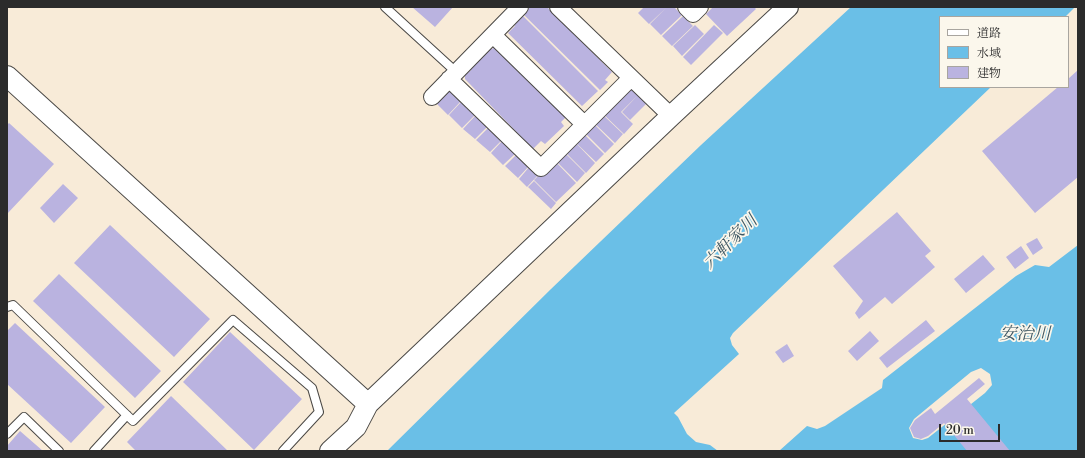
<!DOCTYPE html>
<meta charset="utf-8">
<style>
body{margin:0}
#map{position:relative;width:1085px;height:458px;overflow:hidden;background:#f8ebd8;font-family:"Libre Bodoni","Noto Serif JP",serif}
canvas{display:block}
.frame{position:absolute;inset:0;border:8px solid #2b2b2b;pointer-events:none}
.legend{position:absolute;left:939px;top:16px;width:130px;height:72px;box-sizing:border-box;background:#fbf7ec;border:1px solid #a8a59f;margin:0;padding:5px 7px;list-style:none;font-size:12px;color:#2b2b2b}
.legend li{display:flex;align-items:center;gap:8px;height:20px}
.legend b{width:20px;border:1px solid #a8a59f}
.scale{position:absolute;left:939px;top:424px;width:61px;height:18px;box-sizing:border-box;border:2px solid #2b2b2b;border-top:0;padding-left:5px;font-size:12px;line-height:14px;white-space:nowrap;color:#2b2b2b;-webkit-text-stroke:3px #fbf7ec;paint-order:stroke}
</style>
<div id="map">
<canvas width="1085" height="458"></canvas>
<div class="frame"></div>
<ul class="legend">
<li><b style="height:5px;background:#fff"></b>道路</li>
<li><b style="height:11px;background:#6abfe7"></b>水域</li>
<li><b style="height:11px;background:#bab3e0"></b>建物</li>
</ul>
<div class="scale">20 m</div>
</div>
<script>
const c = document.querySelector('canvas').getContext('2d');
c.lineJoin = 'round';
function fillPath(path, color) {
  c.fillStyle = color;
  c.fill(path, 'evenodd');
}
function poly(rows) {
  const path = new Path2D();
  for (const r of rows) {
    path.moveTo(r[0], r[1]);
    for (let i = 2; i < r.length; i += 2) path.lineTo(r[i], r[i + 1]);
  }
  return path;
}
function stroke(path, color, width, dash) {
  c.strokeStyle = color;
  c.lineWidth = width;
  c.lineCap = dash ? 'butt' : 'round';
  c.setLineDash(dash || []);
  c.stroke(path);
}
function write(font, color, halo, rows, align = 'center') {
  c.font = font + ' "Libre Bodoni","Noto Serif JP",serif';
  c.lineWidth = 3.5;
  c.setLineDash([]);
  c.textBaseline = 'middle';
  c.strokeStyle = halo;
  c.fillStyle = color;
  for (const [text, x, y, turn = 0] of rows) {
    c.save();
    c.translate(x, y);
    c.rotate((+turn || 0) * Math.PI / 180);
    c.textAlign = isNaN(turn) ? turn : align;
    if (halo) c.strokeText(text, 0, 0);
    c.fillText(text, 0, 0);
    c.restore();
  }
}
fillPath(poly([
 [851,7,1075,7,1065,17,940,17,940,87,991,87,733,333,730,338,732,345,739,354,674,413,678,417,687,434,696,442,710,445,718,451,387,451,551,289,701,145],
 [1078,245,1078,451,779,451,807,426,817,429,825,426,882,388,883,380,1016,276,1035,265,1049,267],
 [981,368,990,374,992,385,985,393,928,438,922,440,913,438,909,428,914,419,971,372]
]), '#6abfe7');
fillPath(poly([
 [412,7,453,7,435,27],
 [530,7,547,7,612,72,605,80,608,82,600,90,523,14],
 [644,7,674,7,682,15,661,35,650,24,666,8,649,24,638,13],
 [713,7,754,7,756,9,727,36,706,14],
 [522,15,598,91,582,106,508,33,515,26,513,24],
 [683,16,693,26,672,46,662,36],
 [695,25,704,34,682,56,673,46],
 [714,25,723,33,691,65,683,57],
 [495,46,567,116,561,122,564,126,545,144,541,141,533,149,465,79,465,75,471,70,469,68,490,47,492,49],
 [1078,70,1078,177,1035,213,982,151,1058,87,1068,87,1068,79],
 [628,85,638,95,621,112,633,124,624,134,601,112],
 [450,90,461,101,448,115,437,104],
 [638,95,646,104,630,120,622,112],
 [462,101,476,114,462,128,449,115],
 [601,113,623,134,615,143,592,121],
 [476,115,488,126,475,139,463,129],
 [592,122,614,144,605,153,583,131],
 [9,123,54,164,7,214,7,125],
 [489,127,502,140,490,152,476,140],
 [582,132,604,154,596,162,573,140],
 [503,140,516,153,503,165,491,153],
 [573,140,595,163,586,173,563,150],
 [563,151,585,173,577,182,554,159],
 [517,154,530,165,518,178,505,166],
 [554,160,576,183,556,202,534,180],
 [530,166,539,174,527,187,519,179],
 [534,181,556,203,551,209,528,187],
 [63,184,78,198,54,223,40,208],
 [897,212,931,251,925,256,935,267,892,304,885,297,859,319,855,313,863,301,833,266],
 [110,225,210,319,174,357,74,263],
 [1037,238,1043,248,1033,255,1026,244],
 [1021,246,1029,258,1015,269,1006,257],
 [983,255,995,269,966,293,954,279],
 [59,274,161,371,135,398,33,301],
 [926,320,935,331,887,368,879,358],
 [15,323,105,407,71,443,7,384,7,331],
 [870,331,879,341,857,361,848,351],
 [230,332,302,399,254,450,183,382],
 [787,344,794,356,783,363,775,352],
 [979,378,985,384,967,399,1010,451,967,451,944,423,928,436,921,439,914,437,910,428,915,420,931,408,935,414],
 [171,396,228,451,136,451,127,442],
 [20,431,43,451,7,451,7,446]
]), '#bab3e0');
const service = poly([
 [385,7,456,72],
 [7,307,13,305,133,421,233,320,312,388,319,412,283,451],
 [7,434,24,417,59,451],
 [94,451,127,415]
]);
const minor = poly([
 [558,7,671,116],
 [686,7,693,14,700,7],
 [493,35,584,124],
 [449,79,541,168,631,78],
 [432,97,520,7]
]);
const tertiary = poly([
 [7,76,368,404],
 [330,451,356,427,368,404,671,116,788,7]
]);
stroke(service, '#4a4845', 10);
stroke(minor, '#4a4845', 18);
stroke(tertiary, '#4a4845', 22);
stroke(service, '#fff', 8);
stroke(minor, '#fff', 16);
stroke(tertiary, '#fff', 20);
write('italic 17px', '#3e5763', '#fbf7ec', [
 ["六軒家川",731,243,-45],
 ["安治川",1025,335]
]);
</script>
